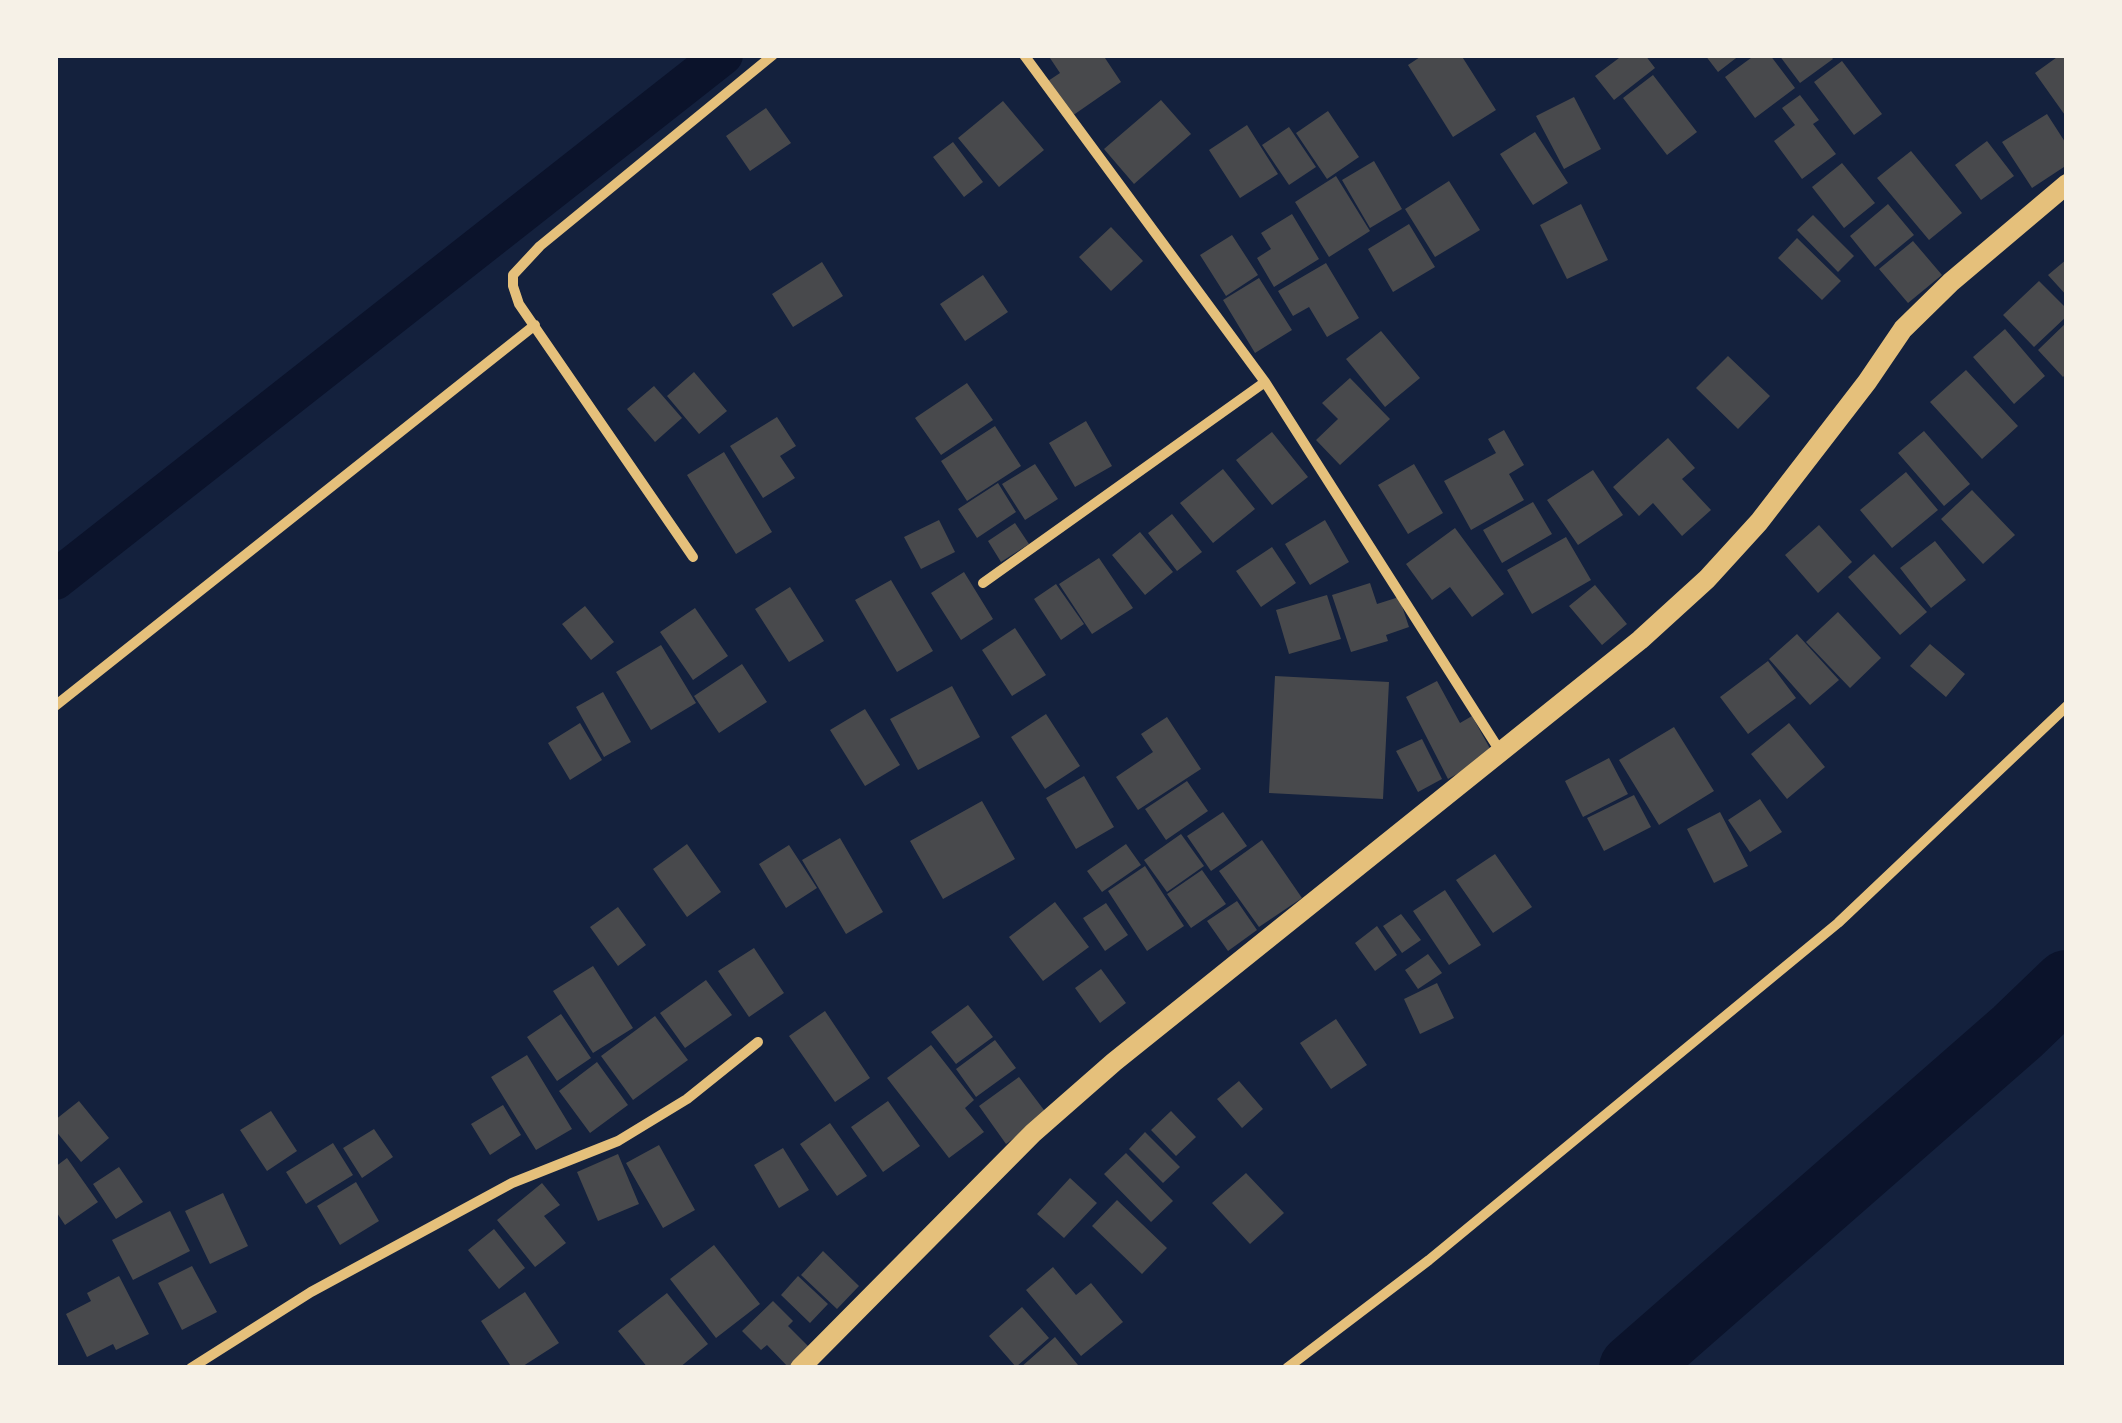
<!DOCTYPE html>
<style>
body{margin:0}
#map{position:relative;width:2122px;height:1423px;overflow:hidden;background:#14213d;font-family:"Archivo Narrow",sans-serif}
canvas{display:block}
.frame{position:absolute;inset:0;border:58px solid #f6f1e7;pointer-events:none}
</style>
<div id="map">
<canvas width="2122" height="1423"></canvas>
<div class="frame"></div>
</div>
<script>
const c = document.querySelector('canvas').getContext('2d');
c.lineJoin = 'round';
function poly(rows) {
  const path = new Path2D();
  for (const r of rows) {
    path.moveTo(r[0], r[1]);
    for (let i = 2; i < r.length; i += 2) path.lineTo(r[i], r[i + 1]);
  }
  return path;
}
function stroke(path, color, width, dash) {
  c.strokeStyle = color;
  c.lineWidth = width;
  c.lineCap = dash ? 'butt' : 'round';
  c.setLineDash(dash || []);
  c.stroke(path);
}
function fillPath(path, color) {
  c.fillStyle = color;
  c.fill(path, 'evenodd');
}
stroke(poly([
 [55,580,723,55]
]), '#0b132b', 40);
stroke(poly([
 [1633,1368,2017,1032,2067,984]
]), '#0b132b', 68);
fillPath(poly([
 [1048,55,1103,55,1121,82,1072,116,1048,81,1060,73],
 [1423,55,1461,55,1496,110,1453,137,1408,65],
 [1623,55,1645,55,1655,68,1614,100,1595,76],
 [1705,55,1740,55,1718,72],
 [1755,55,1770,55,1795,88,1755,118,1725,77],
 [1779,55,1830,55,1833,59,1800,83],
 [2060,55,2067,55,2067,118,2035,73],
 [1842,61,1882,114,1854,135,1814,82],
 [1653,75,1697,132,1667,155,1623,98],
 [1800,95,1819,120,1813,124,1836,154,1802,179,1774,141,1795,125,1782,108],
 [1574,97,1601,149,1564,169,1536,116],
 [1161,100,1191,134,1134,184,1104,149],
 [1003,101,1044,150,999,187,958,138],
 [766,108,791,143,750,171,726,136],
 [1328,111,1359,157,1327,179,1296,133],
 [2047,114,2067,145,2067,165,2032,188,2002,142],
 [1247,125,1278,174,1240,198,1209,150],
 [1289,127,1316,167,1289,185,1262,145],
 [1535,132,1568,183,1533,205,1500,154],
 [1987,141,2014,176,1981,200,1955,165],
 [953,142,983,182,964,197,933,157],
 [1911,151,1962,213,1929,240,1877,178],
 [1374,161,1402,209,1370,228,1342,180],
 [1842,163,1875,203,1844,228,1812,187],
 [1336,176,1370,231,1329,257,1295,202],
 [1449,181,1480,230,1435,257,1405,209],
 [1581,204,1608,260,1567,279,1540,225],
 [1888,204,1914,235,1875,267,1850,236],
 [1292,214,1319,259,1274,287,1257,258,1271,249,1261,233],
 [1813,215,1854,256,1838,272,1797,230],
 [1409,224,1435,267,1393,292,1368,249],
 [1111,227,1143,261,1111,291,1079,257],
 [1232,235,1258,275,1226,296,1200,255],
 [1797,238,1841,281,1822,300,1778,258],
 [1913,241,1942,275,1908,303,1879,269],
 [2067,259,2067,296,2048,275],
 [822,262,843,296,793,327,772,294],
 [1326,263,1359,318,1327,337,1309,307,1293,316,1278,291],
 [983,275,1008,312,965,341,940,304],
 [1259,278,1292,330,1255,353,1223,300],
 [2039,281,2067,309,2067,316,2034,347,2003,315],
 [2067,322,2067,373,2063,377,2038,350],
 [2005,329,2045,376,2014,404,1973,357],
 [1381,331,1420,378,1385,407,1346,359],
 [1728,356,1770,396,1738,429,1696,388],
 [1966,370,2018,426,1982,459,1930,402],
 [694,372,727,411,699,434,667,396],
 [1350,378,1390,419,1340,465,1316,440,1338,419,1322,403],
 [967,383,993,420,941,455,915,418],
 [654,386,682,418,655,442,627,409],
 [777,417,796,446,780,456,795,478,763,498,730,446],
 [1086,421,1112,466,1075,487,1049,443],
 [995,426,1021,466,967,501,941,461],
 [1504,430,1524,465,1509,474,1524,500,1471,530,1444,481,1496,453,1488,439],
 [1924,431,1970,484,1944,506,1898,453],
 [1272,432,1308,477,1272,505,1236,460],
 [1668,438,1695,468,1682,479,1711,510,1682,536,1653,503,1639,516,1613,487],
 [724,452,772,532,736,554,687,475],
 [1035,464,1058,499,1025,520,1002,484],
 [1414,464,1443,513,1408,534,1378,485],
 [1223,469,1255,509,1213,543,1180,503],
 [1593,470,1623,515,1578,545,1547,500],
 [1906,472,1938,510,1892,548,1860,510],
 [998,483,1016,512,977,538,958,509],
 [1972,490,2015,535,1983,564,1941,519],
 [1533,502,1552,534,1502,563,1483,530],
 [1172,514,1202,552,1177,571,1148,533],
 [939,520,955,552,921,569,904,537],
 [1325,520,1349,562,1310,585,1285,544],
 [1015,523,1029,544,1001,562,988,541],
 [1819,525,1852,562,1818,593,1785,555],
 [1455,528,1504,594,1472,617,1450,587,1432,600,1406,564],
 [1140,532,1173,572,1145,595,1112,555],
 [1566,537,1591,580,1532,614,1507,570],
 [1935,541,1966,580,1931,608,1900,568],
 [1272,547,1296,583,1261,607,1236,571],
 [1874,554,1927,612,1900,635,1848,577],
 [1099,558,1133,608,1092,634,1059,584],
 [964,572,993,619,961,640,931,593],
 [891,580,933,651,897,672,855,600],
 [1370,583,1377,604,1399,597,1409,627,1386,635,1388,641,1351,652,1332,595],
 [1056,584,1084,624,1061,640,1034,599],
 [1595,585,1627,624,1602,645,1569,606],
 [790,587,824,641,789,662,755,609],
 [1327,595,1341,639,1289,654,1276,610],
 [585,606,614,642,591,660,562,624],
 [695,608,728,656,693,680,660,632],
 [1838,612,1881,658,1850,688,1806,642],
 [1015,628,1046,675,1012,696,982,650],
 [1797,634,1839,680,1810,705,1769,659],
 [1930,644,1965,674,1946,697,1910,666],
 [661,645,696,703,651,730,616,672],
 [1768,661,1796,698,1748,734,1720,697],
 [742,664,767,702,719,733,694,696],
 [1275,676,1389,682,1383,799,1269,793],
 [1437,681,1460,723,1472,716,1493,754,1448,779,1406,697],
 [952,686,980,737,918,770,890,719],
 [603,692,631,742,604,757,576,707],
 [865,709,900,765,865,786,830,730],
 [1046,714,1080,766,1045,789,1011,737],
 [1167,717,1201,769,1138,810,1116,777,1153,752,1141,734],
 [580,723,602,760,570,780,548,743],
 [1789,723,1825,767,1787,799,1751,754],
 [1674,727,1714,791,1659,825,1619,760],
 [1422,739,1442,779,1418,792,1396,751],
 [1609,758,1628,794,1583,817,1565,781],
 [1084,776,1114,827,1076,849,1046,798],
 [1187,781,1208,811,1166,840,1145,809],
 [1634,795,1651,827,1604,851,1587,818],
 [1760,799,1782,832,1750,852,1728,820],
 [982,801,1015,859,943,899,910,841],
 [1223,812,1247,846,1211,871,1187,836],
 [1720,812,1748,866,1714,883,1687,829],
 [1181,834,1204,866,1167,892,1144,860],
 [840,838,883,912,846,934,802,860],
 [1262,840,1302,898,1259,927,1219,871],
 [687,844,721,892,687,917,653,869],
 [1126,844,1141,865,1102,892,1087,871],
 [789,845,817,888,786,908,759,864],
 [1495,854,1532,907,1493,933,1456,880],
 [1145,866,1184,926,1147,951,1108,891],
 [1202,870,1226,904,1191,928,1167,894],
 [1445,890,1481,945,1449,965,1413,911],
 [1237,901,1257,930,1228,951,1207,921],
 [1055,902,1089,947,1043,981,1009,937],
 [1106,903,1128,935,1105,951,1083,918],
 [618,907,646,945,618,966,590,927],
 [1401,914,1421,940,1402,953,1383,926],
 [1377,926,1397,955,1375,971,1355,943],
 [754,948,784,993,749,1017,718,971],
 [1428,954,1442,973,1418,989,1405,970],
 [593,966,633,1028,593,1053,553,991],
 [1101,969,1126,1003,1100,1023,1075,988],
 [706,980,732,1015,685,1048,660,1013],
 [1437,983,1454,1018,1420,1034,1404,999],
 [968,1005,993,1037,956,1064,931,1032],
 [825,1011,870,1078,835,1102,789,1036],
 [561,1014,591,1058,557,1081,527,1037],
 [655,1016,688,1060,633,1100,601,1056],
 [1336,1019,1367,1065,1331,1089,1300,1043],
 [995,1040,1016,1068,976,1097,956,1069],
 [931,1045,974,1100,965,1108,984,1132,949,1158,887,1078],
 [527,1055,572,1129,536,1150,491,1077],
 [597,1062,628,1105,590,1133,559,1091],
 [1019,1077,1047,1114,1006,1144,979,1106],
 [1239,1081,1263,1109,1242,1128,1217,1099],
 [79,1101,109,1138,81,1162,55,1130,55,1120],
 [888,1101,920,1146,883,1172,851,1127],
 [503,1105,521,1135,490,1155,471,1124],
 [271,1111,297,1151,267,1171,240,1130],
 [1171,1111,1196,1137,1176,1156,1151,1130],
 [830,1123,867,1176,837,1196,800,1144],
 [374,1129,393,1157,362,1178,343,1148],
 [1145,1132,1180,1167,1163,1183,1129,1149],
 [333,1143,353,1175,306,1204,286,1172],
 [659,1145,695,1210,663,1228,626,1163],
 [783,1148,809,1190,779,1208,754,1165],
 [1126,1153,1173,1201,1151,1222,1104,1174],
 [618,1154,639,1204,598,1221,577,1172],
 [67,1158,98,1202,65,1225,55,1210,55,1167],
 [119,1167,143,1202,116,1219,93,1184],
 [1246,1173,1284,1213,1250,1244,1212,1203],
 [1070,1178,1097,1203,1064,1238,1037,1214],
 [356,1182,379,1221,340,1245,317,1206],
 [542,1183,560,1205,544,1216,566,1243,535,1267,497,1220],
 [223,1193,248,1246,210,1264,185,1211],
 [1117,1200,1167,1248,1142,1274,1092,1226],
 [170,1211,190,1251,133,1280,112,1240],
 [494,1229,525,1268,499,1289,468,1250],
 [714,1245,760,1304,716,1338,670,1279],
 [823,1251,859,1286,837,1309,801,1275],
 [192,1266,217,1312,182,1330,158,1283],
 [1053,1267,1076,1295,1091,1283,1123,1322,1081,1356,1026,1290],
 [119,1276,149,1334,116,1350,113,1344,87,1357,66,1314,91,1301,87,1293],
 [798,1276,828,1304,810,1323,781,1295],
 [525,1292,559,1343,520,1368,512,1368,481,1321],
 [667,1293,708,1344,679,1368,648,1368,618,1331],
 [773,1301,793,1321,788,1326,814,1352,798,1368,789,1368,767,1345,761,1350,742,1331],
 [1022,1307,1049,1338,1016,1367,989,1336],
 [1055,1337,1078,1365,1074,1368,1020,1368]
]), '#48494c');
stroke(poly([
 [1024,55,1265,382,1500,751],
 [693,557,519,304,513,286,513,275,540,246,773,55],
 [983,583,1265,382],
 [55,706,535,325],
 [191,1368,311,1292,512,1183,618,1141,687,1099,758,1042],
 [1287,1368,1429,1260,1838,923,2067,706]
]), '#e5c07b', 10);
stroke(poly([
 [800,1368,1033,1133,1114,1062,1640,640,1707,579,1759,522,1867,382,1903,329,1951,282,2067,184]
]), '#e5c07b', 20);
</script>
